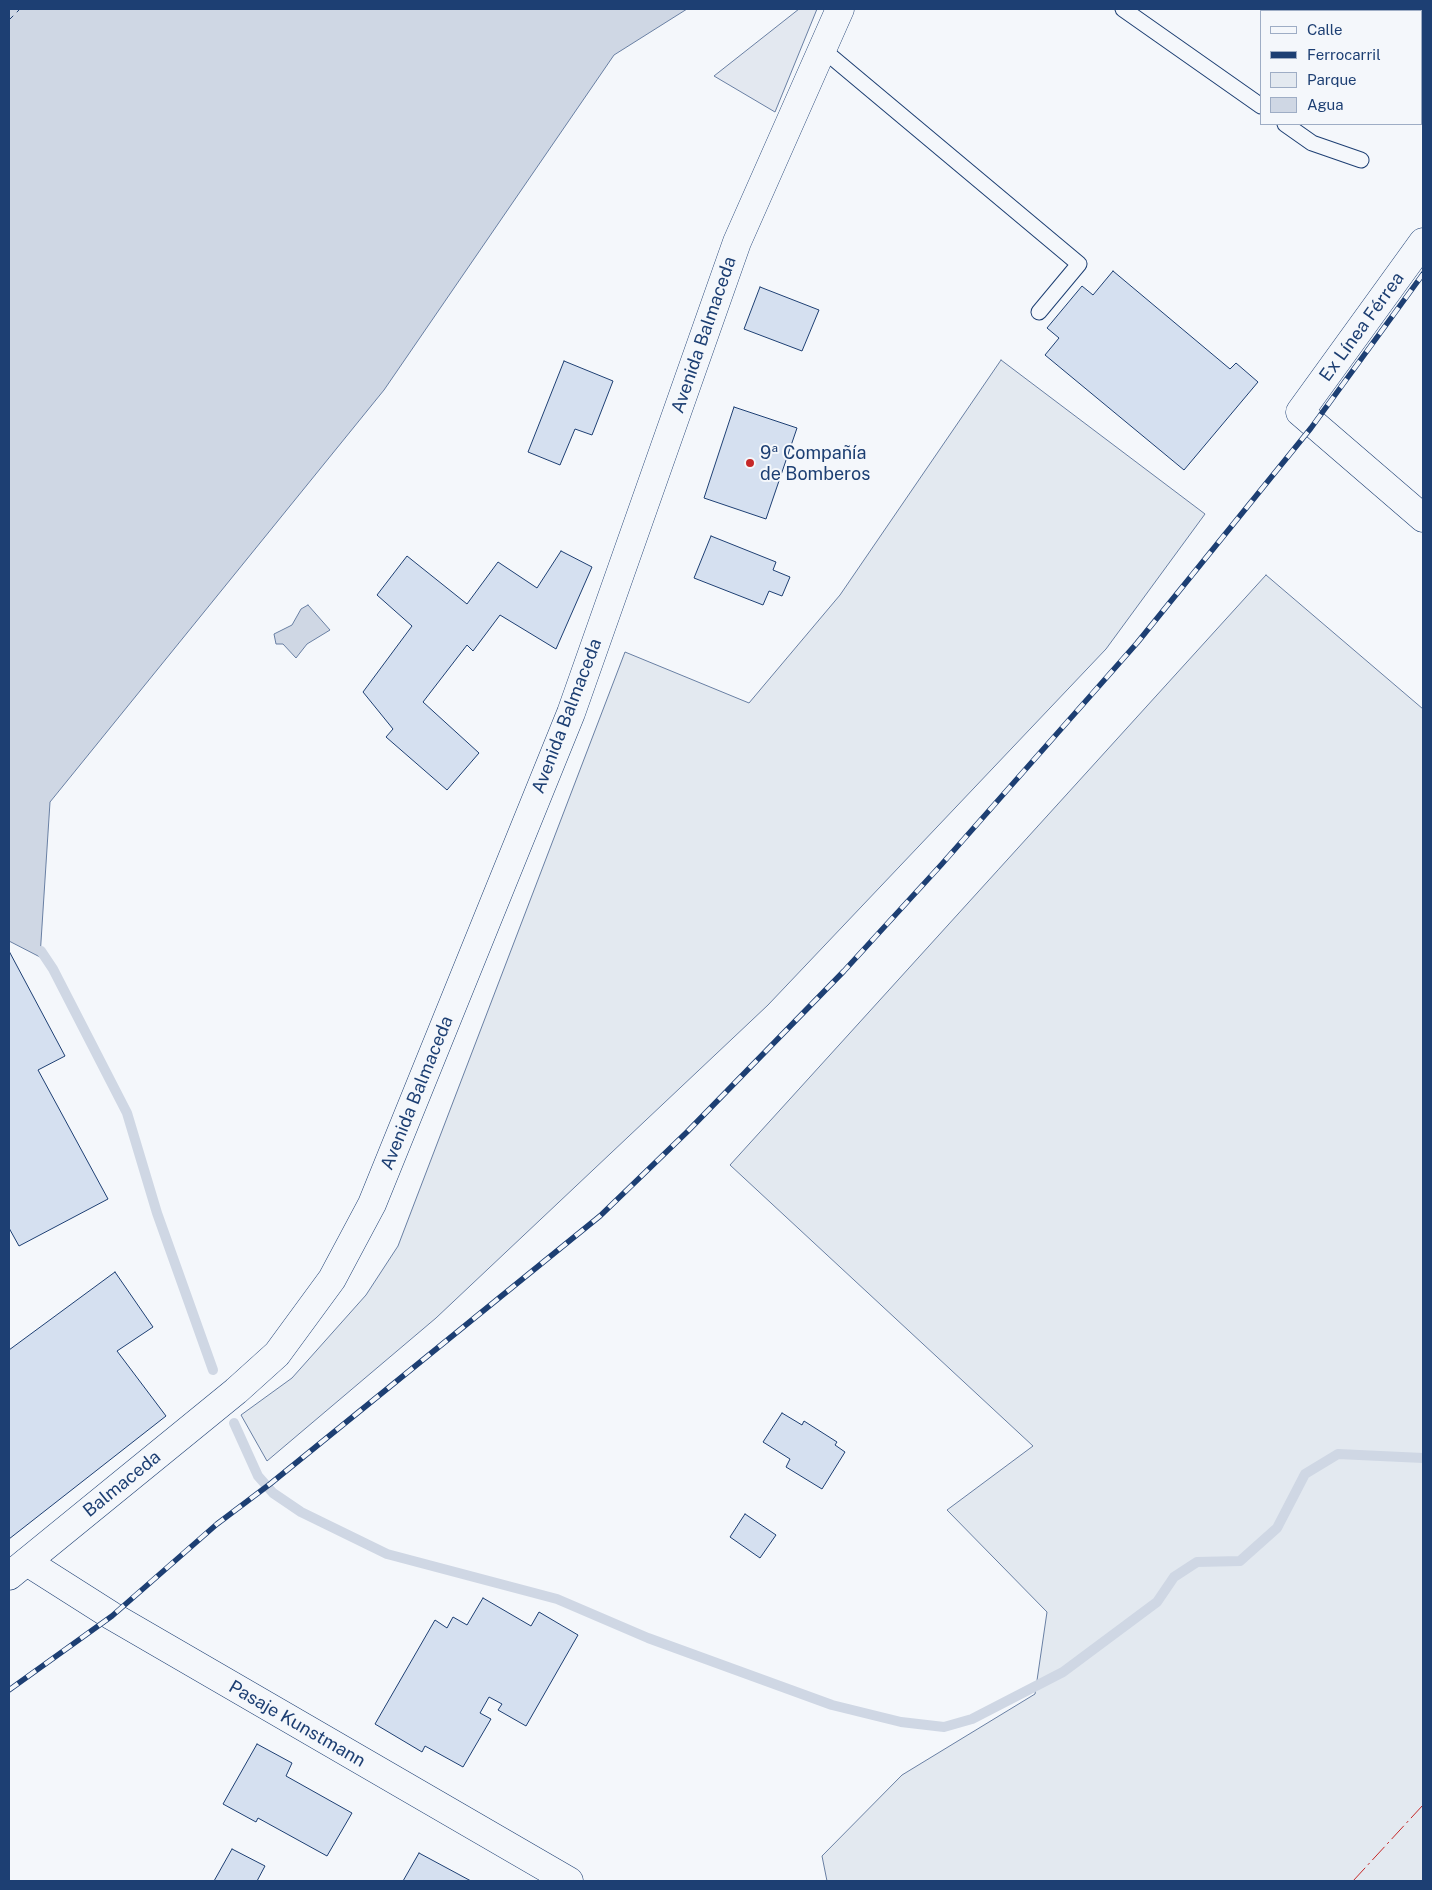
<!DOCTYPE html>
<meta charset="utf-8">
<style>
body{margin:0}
#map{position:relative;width:1432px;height:1890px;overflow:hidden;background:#f4f7fb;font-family:"Public Sans",sans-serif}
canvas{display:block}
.frame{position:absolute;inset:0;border:10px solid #1d3f73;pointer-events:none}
.legend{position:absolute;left:1260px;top:10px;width:162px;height:115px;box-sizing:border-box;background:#f4f7fb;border:1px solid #9eadc5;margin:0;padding:6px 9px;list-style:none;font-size:15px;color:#1d3f73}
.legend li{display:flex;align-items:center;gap:10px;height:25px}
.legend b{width:25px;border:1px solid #9eadc5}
</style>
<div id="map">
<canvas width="1432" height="1890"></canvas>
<div class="frame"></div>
<ul class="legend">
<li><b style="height:6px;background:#f4f7fb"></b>Calle</li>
<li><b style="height:6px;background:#1d3f73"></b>Ferrocarril</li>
<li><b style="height:14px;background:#e3e9f0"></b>Parque</li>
<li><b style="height:14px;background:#cfd7e4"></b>Agua</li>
</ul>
</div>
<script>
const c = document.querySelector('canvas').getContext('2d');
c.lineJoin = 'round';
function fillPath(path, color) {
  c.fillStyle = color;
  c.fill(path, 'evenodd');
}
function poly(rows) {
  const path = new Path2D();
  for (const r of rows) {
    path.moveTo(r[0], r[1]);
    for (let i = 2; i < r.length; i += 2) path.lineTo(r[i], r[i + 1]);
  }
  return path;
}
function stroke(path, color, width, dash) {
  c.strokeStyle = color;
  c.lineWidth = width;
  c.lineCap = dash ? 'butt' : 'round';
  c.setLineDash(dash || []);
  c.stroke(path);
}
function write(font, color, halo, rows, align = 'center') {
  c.font = font + ' "Public Sans",sans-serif';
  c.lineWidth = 4;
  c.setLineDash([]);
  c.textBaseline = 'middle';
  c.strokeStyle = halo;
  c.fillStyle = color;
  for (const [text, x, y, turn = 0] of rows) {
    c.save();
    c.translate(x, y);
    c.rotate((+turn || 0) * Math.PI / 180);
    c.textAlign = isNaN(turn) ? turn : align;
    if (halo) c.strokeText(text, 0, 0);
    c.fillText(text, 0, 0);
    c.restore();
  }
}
const green = poly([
 [1001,360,1205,514,1106,649,768,1005,436,1318,267,1461,241,1415,292,1378,366,1295,398,1246,625,652,749,703,840,595,1001,360],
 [1266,575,1423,709,1423,1881,827,1881,822,1856,902,1775,1035,1694,1047,1612,947,1510,1033,1446,730,1165,1266,575]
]);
fillPath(green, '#e3e9f0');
stroke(green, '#687fa3', 1);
const parking = poly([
 [799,9,817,9,775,112,714,76,799,9]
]);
fillPath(parking, '#e3e8f0');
stroke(parking, '#687fa3', 1);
const water = poly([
 [9,9,687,9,614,55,384,390,50,802,40,957,9,941,9,9],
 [308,605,330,630,307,644,296,658,283,644,276,644,274,634,292,625,301,609,308,605]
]);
fillPath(water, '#cfd7e4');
stroke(water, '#687fa3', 1);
stroke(poly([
 [41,951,53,969,127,1113,157,1213,213,1370],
 [234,1423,258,1476,273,1493,301,1512,387,1554,557,1599,648,1638,832,1705,901,1722,944,1727,972,1719,1063,1672,1157,1602,1174,1577,1197,1562,1240,1561,1277,1528,1305,1474,1338,1454,1423,1458]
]), '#cfd7e4', 10);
stroke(poly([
 [9,20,20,9]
]), '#1d3f73', 1, [6, 5]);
const building = poly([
 [1113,271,1230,369,1236,363,1258,382,1184,470,1045,355,1059,338,1047,328,1082,286,1093,295,1113,271],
 [760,287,819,310,802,351,744,329,760,287],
 [564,361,613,381,592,435,575,429,560,465,528,452,564,361],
 [734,407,797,428,766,519,704,498,734,407],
 [711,536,776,562,773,570,790,577,782,596,769,591,763,605,694,578,711,536],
 [561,551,592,567,556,649,500,615,473,651,467,645,423,702,479,753,447,790,386,737,393,729,363,692,412,626,377,595,407,556,467,604,498,562,537,588,561,551],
 [9,951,65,1056,38,1070,108,1199,19,1246,9,1228,9,951],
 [115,1272,153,1327,117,1351,166,1416,9,1539,9,1350,115,1272],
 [782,1413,802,1425,804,1421,837,1442,835,1445,845,1452,822,1489,786,1467,790,1459,763,1442,782,1413],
 [745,1514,776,1535,760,1558,730,1537,745,1514],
 [483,1598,531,1626,539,1612,578,1635,526,1726,498,1710,502,1704,489,1697,480,1713,491,1719,463,1767,425,1746,422,1752,375,1724,435,1620,447,1628,453,1617,467,1625,483,1598],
 [257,1744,292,1763,286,1776,352,1813,327,1856,258,1818,256,1822,223,1804,257,1744],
 [232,1849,265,1866,257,1881,214,1881,232,1849],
 [419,1853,471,1881,403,1881,419,1853]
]);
fillPath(building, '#d5e0f0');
stroke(building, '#1d3f73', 1);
const lane = poly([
 [1123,9,1261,106],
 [821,48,1079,264,1039,312],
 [1285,124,1312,143,1361,160]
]);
const street = poly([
 [1423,242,1300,412,1423,518],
 [27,1562,112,1616,569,1881]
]);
const secondary = poly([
 [9,1576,236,1391,277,1354,332,1279,372,1204,571,713,737,242,840,9]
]);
stroke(lane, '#1d3f73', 17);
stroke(street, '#1d3f73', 29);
stroke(secondary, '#1d3f73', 29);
stroke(lane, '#f4f7fb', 15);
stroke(street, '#f4f7fb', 28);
stroke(secondary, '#f4f7fb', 28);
const rail = poly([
 [9,1690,112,1616,217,1524,270,1484,600,1216,687,1132,844,971,941,865,1137,643,1311,428,1423,274]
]);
stroke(rail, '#1d3f73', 5.5);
stroke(rail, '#f4f7fb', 4, [11]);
stroke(poly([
 [1353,1881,1423,1805]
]), '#c62828', 1, [18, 4, 2.5, 4]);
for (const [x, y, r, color] of [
 [750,463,5,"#c62828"]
]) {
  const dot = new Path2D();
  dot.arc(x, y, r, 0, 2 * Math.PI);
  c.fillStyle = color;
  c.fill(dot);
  stroke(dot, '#f4f7fb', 2);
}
write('18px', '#1d3f73', '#f4f7fb', [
 ["Ex Línea Férrea",1362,327,-54],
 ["Avenida Balmaceda",704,335,-71],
 ["Avenida Balmaceda",567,716,-69],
 ["Avenida Balmaceda",417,1093,-68],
 ["Balmaceda",122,1484,-39],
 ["Pasaje Kunstmann",297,1724,30]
]);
write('18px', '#1d3f73', '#f4f7fb', [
 ["9ª Compañía",760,453],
 ["de Bomberos",760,474]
], 'left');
</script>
